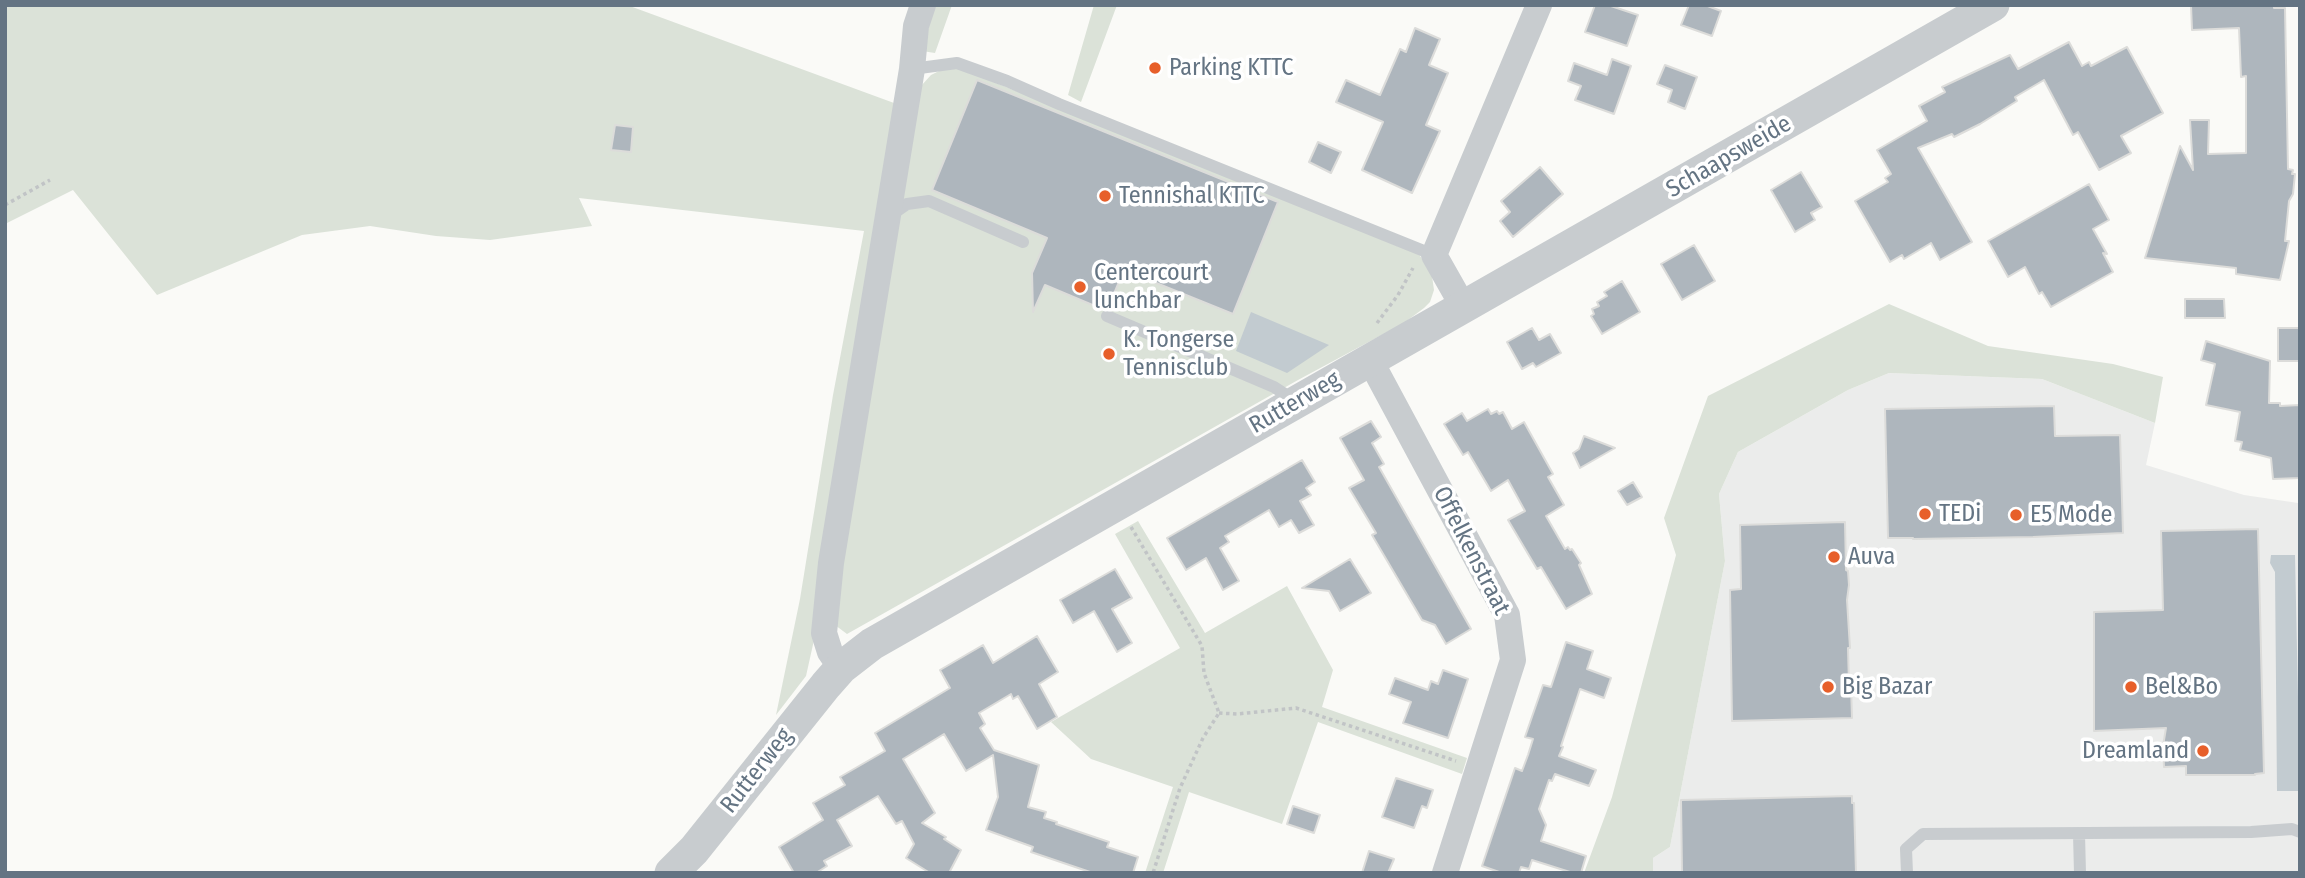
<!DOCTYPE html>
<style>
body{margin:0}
#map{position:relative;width:2305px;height:878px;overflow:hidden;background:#fafaf7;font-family:"Fira Sans Condensed",sans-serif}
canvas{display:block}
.frame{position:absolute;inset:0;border:7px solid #647483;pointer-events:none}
</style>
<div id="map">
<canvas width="2305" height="878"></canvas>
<div class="frame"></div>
</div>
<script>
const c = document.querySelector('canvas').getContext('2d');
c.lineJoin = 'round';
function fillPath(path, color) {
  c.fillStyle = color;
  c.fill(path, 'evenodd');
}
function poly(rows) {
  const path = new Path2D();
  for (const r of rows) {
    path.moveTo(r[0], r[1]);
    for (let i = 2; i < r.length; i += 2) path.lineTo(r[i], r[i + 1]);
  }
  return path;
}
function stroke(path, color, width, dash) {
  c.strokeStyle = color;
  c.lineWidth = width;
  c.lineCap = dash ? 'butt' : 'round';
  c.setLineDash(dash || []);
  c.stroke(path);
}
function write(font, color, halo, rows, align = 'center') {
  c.font = font + ' "Fira Sans Condensed",sans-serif';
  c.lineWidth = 7;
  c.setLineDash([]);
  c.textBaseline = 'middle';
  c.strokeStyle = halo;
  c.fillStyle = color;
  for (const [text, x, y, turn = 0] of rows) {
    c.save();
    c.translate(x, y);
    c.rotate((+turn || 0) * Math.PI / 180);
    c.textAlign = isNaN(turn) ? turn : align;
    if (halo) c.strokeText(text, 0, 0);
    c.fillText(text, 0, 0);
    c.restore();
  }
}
fillPath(poly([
 [1889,373,2042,379,2155,423,2146,465,2244,495,2298,503,2300,873,1653,873,1653,858,1670,847,1725,561,1719,494,1738,452,1848,390]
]), '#ebeceb');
fillPath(poly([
 [5,5,627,5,894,103,816,631,806,676,776,715,800,599,833,395,864,231,579,198,592,226,490,240,436,236,370,226,302,235,157,295,73,190,5,224],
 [935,5,952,5,935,53,922,51],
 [1094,5,1117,5,1081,102,1068,95],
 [959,68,1419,254,1432,276,1434,290,1430,302,1424,308,1404,323,1298,380,847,634,835,625,856,451,921,86,931,75,943,69],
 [1889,304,1988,346,2113,364,2163,377,2155,423,2042,379,1889,373,1848,390,1738,452,1719,494,1725,561,1670,847,1653,858,1653,873,1584,873,1612,797,1676,555,1664,518,1708,396],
 [1138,521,1205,633,1287,586,1333,670,1322,707,1467,758,1462,774,1318,722,1282,824,1189,792,1163,873,1145,873,1173,787,1091,759,1051,722,1180,648,1115,534]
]), '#dbe2d8');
fillPath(poly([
 [1251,312,1329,345,1287,373,1236,351],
 [2271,555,2295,555,2300,791,2277,791,2275,572,2270,563]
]), '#c2cbd0');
const building = poly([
 [1595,5,1608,5,1638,15,1627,46,1585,32,1595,5],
 [1689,5,1705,5,1721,11,1712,36,1681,25,1689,5],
 [2191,5,2274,5,2274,8,2285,8,2288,169,2293,170,2292,174,2295,174,2293,194,2289,201,2285,241,2289,241,2280,280,2236,274,2236,268,2145,258,2180,146,2193,170,2190,120,2209,120,2208,154,2246,153,2246,76,2241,77,2239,28,2192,30,2191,5],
 [1415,28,1440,39,1429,65,1448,73,1426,125,1440,131,1412,193,1362,170,1383,122,1336,102,1346,80,1380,95,1400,49,1406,52,1415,28],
 [2069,42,2082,66,2089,62,2091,66,2127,47,2163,113,2121,136,2131,153,2099,170,2078,132,2073,135,2044,80,2015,97,2017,101,1980,124,1954,137,1952,134,1918,148,1972,242,1940,260,1931,243,1904,259,1902,255,1890,262,1855,201,1888,182,1885,178,1891,174,1877,150,1927,121,1919,106,1945,92,1942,87,2010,55,2018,69,2069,42],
 [1612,59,1631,66,1614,114,1575,100,1581,86,1568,81,1574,63,1607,75,1612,59],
 [1665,65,1697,77,1685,109,1668,102,1672,90,1657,84,1665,65],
 [977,80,1278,202,1233,314,1124,270,1108,308,1102,309,1045,285,1033,312,1032,273,1047,238,932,190,977,80],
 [615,125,633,127,631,152,611,150,615,125],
 [1318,142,1341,152,1331,173,1309,162,1318,142],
 [1540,167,1563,194,1513,237,1500,221,1510,212,1501,201,1540,167],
 [1801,172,1822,207,1811,213,1815,220,1795,232,1771,190,1801,172],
 [2089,184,2109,220,2093,229,2107,254,2103,253,2113,272,2051,307,2042,292,2039,294,2025,267,2008,277,1988,241,2089,184],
 [1694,245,1715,281,1682,300,1661,264,1694,245],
 [1622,281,1640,312,1602,334,1591,316,1594,314,1592,309,1599,306,1597,302,1607,296,1604,292,1622,281],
 [2185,299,2224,299,2225,318,2185,318,2185,299],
 [1532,328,1539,340,1550,334,1561,353,1536,367,1533,363,1522,369,1507,342,1532,328],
 [2278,328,2300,328,2300,361,2278,361,2278,328],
 [2206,341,2270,361,2269,403,2280,403,2280,406,2300,405,2300,478,2273,479,2271,458,2240,450,2242,442,2235,441,2240,412,2206,405,2215,364,2201,360,2206,341],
 [2054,406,2055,436,2120,435,2123,533,2033,537,1913,539,1913,538,1888,538,1885,409,2054,406],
 [1488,409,1491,414,1497,411,1499,414,1503,412,1512,429,1524,422,1553,474,1548,477,1564,505,1546,516,1565,549,1568,547,1570,550,1572,549,1581,563,1579,565,1592,594,1566,609,1541,567,1537,569,1508,520,1525,511,1508,480,1491,491,1468,452,1463,455,1444,424,1462,413,1467,421,1488,409],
 [1371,421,1381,437,1372,443,1384,464,1379,467,1471,629,1446,644,1435,625,1422,620,1372,535,1376,533,1349,488,1364,480,1340,438,1371,421],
 [1584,436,1615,448,1580,468,1573,453,1579,449,1584,436],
 [1302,460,1315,482,1306,488,1311,495,1300,501,1314,525,1299,533,1291,520,1279,527,1269,510,1225,536,1229,542,1220,548,1239,581,1223,590,1206,558,1186,570,1167,538,1302,460],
 [1633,482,1642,497,1627,505,1618,491,1633,482],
 [1845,522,1846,570,1848,571,1849,585,1847,600,1850,648,1848,648,1849,685,1851,685,1852,718,1732,721,1730,590,1741,589,1740,525,1845,522],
 [2258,529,2264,773,2255,774,2255,775,2186,775,2186,766,2164,767,2163,746,2166,728,2094,731,2094,612,2163,610,2161,531,2258,529],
 [1350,559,1371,593,1340,611,1329,591,1302,588,1350,559],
 [1115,569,1132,598,1112,609,1132,643,1117,652,1094,611,1073,623,1060,600,1115,569],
 [1037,636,1058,672,1039,684,1057,717,1037,729,1018,696,1013,699,1011,694,979,713,985,724,980,728,994,750,1039,765,1028,807,1046,812,1044,818,1057,822,1056,824,1109,842,1107,847,1138,857,1133,873,1093,873,1031,852,1033,847,986,830,998,797,993,755,966,771,944,734,903,759,935,813,922,823,946,837,944,839,961,850,949,873,930,873,906,858,914,844,902,821,896,824,878,796,837,820,852,846,824,861,827,866,816,873,794,873,779,847,823,820,813,803,845,785,840,777,885,751,875,733,950,688,940,670,983,645,993,663,1037,636],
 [1566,642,1593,651,1587,669,1611,678,1604,698,1580,689,1561,746,1563,747,1559,756,1596,770,1589,786,1555,774,1552,781,1549,780,1539,809,1546,825,1541,841,1586,856,1581,873,1573,873,1532,860,1529,869,1521,867,1519,873,1502,873,1482,866,1515,768,1522,771,1528,755,1533,739,1525,737,1543,685,1551,687,1566,642],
 [1443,670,1468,679,1448,738,1403,723,1411,702,1389,694,1395,678,1428,690,1431,681,1438,684,1443,670],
 [1396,778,1433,790,1427,808,1422,806,1414,828,1382,817,1396,778],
 [1852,796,1852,803,1854,803,1856,873,1682,873,1681,800,1852,796],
 [1293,806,1320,815,1314,833,1287,824,1293,806],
 [1369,851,1394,859,1388,873,1362,873,1369,851]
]);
fillPath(building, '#aeb6bd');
stroke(building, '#dcdcda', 2);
stroke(poly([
 [5,205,50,180],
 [1377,323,1398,295,1413,268],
 [1131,527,1202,646,1204,673,1219,713,1203,738,1180,788,1153,873],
 [1219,713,1237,714,1296,708,1456,761]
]), '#c1c4c6', 3.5, [3.5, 3.5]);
stroke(poly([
 [912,69,957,63,1007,81,1059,104,1434,255],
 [891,215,907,204,929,201,1023,242],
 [1107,316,1274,387,1294,400],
 [2079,834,2080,873],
 [1907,873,1906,849,1923,834,2251,832,2292,829,2300,832]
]), '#c8cccf', 12);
stroke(poly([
 [1464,308,1434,255,1539,5],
 [1370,360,1507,615,1513,660,1445,873],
 [841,668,830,652,824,633,831,563,912,69,916,26,923,5]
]), '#c8cccf', 26);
stroke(poly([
 [671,873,694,850,826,685,841,668,872,644,1993,5]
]), '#c8cccf', 33);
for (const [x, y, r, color] of [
 [1155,68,7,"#e75f2a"],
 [1105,196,7,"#e75f2a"],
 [1080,287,7,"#e75f2a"],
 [1109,354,7,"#e75f2a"],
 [1925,514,7,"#e75f2a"],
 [2016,515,7,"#e75f2a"],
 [1834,557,7,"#e75f2a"],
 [1828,687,7,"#e75f2a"],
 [2131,687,7,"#e75f2a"],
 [2203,751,7,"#e75f2a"]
]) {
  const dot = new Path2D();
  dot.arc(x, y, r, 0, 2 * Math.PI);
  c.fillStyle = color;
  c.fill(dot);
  stroke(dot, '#fff', 2.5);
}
write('24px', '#647483', '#fff', [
 ["Parking KTTC",1169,68],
 ["Tennishal KTTC",1119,196],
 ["Centercourt",1094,273],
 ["lunchbar",1094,301],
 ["K. Tongerse",1123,340],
 ["Tennisclub",1123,368],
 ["TEDi",1939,514],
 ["E5 Mode",2030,515],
 ["Auva",1848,557],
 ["Big Bazar",1842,687],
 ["Bel&Bo",2145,687],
 ["Dreamland",2189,751,"right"]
], 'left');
write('24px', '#647483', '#fff', [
 ["Schaapsweide",1729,157,-30],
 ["Rutterweg",1295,403,-30],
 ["Offelkenstraat",1471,551,63],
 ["Rutterweg",757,771,-52]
]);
</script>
